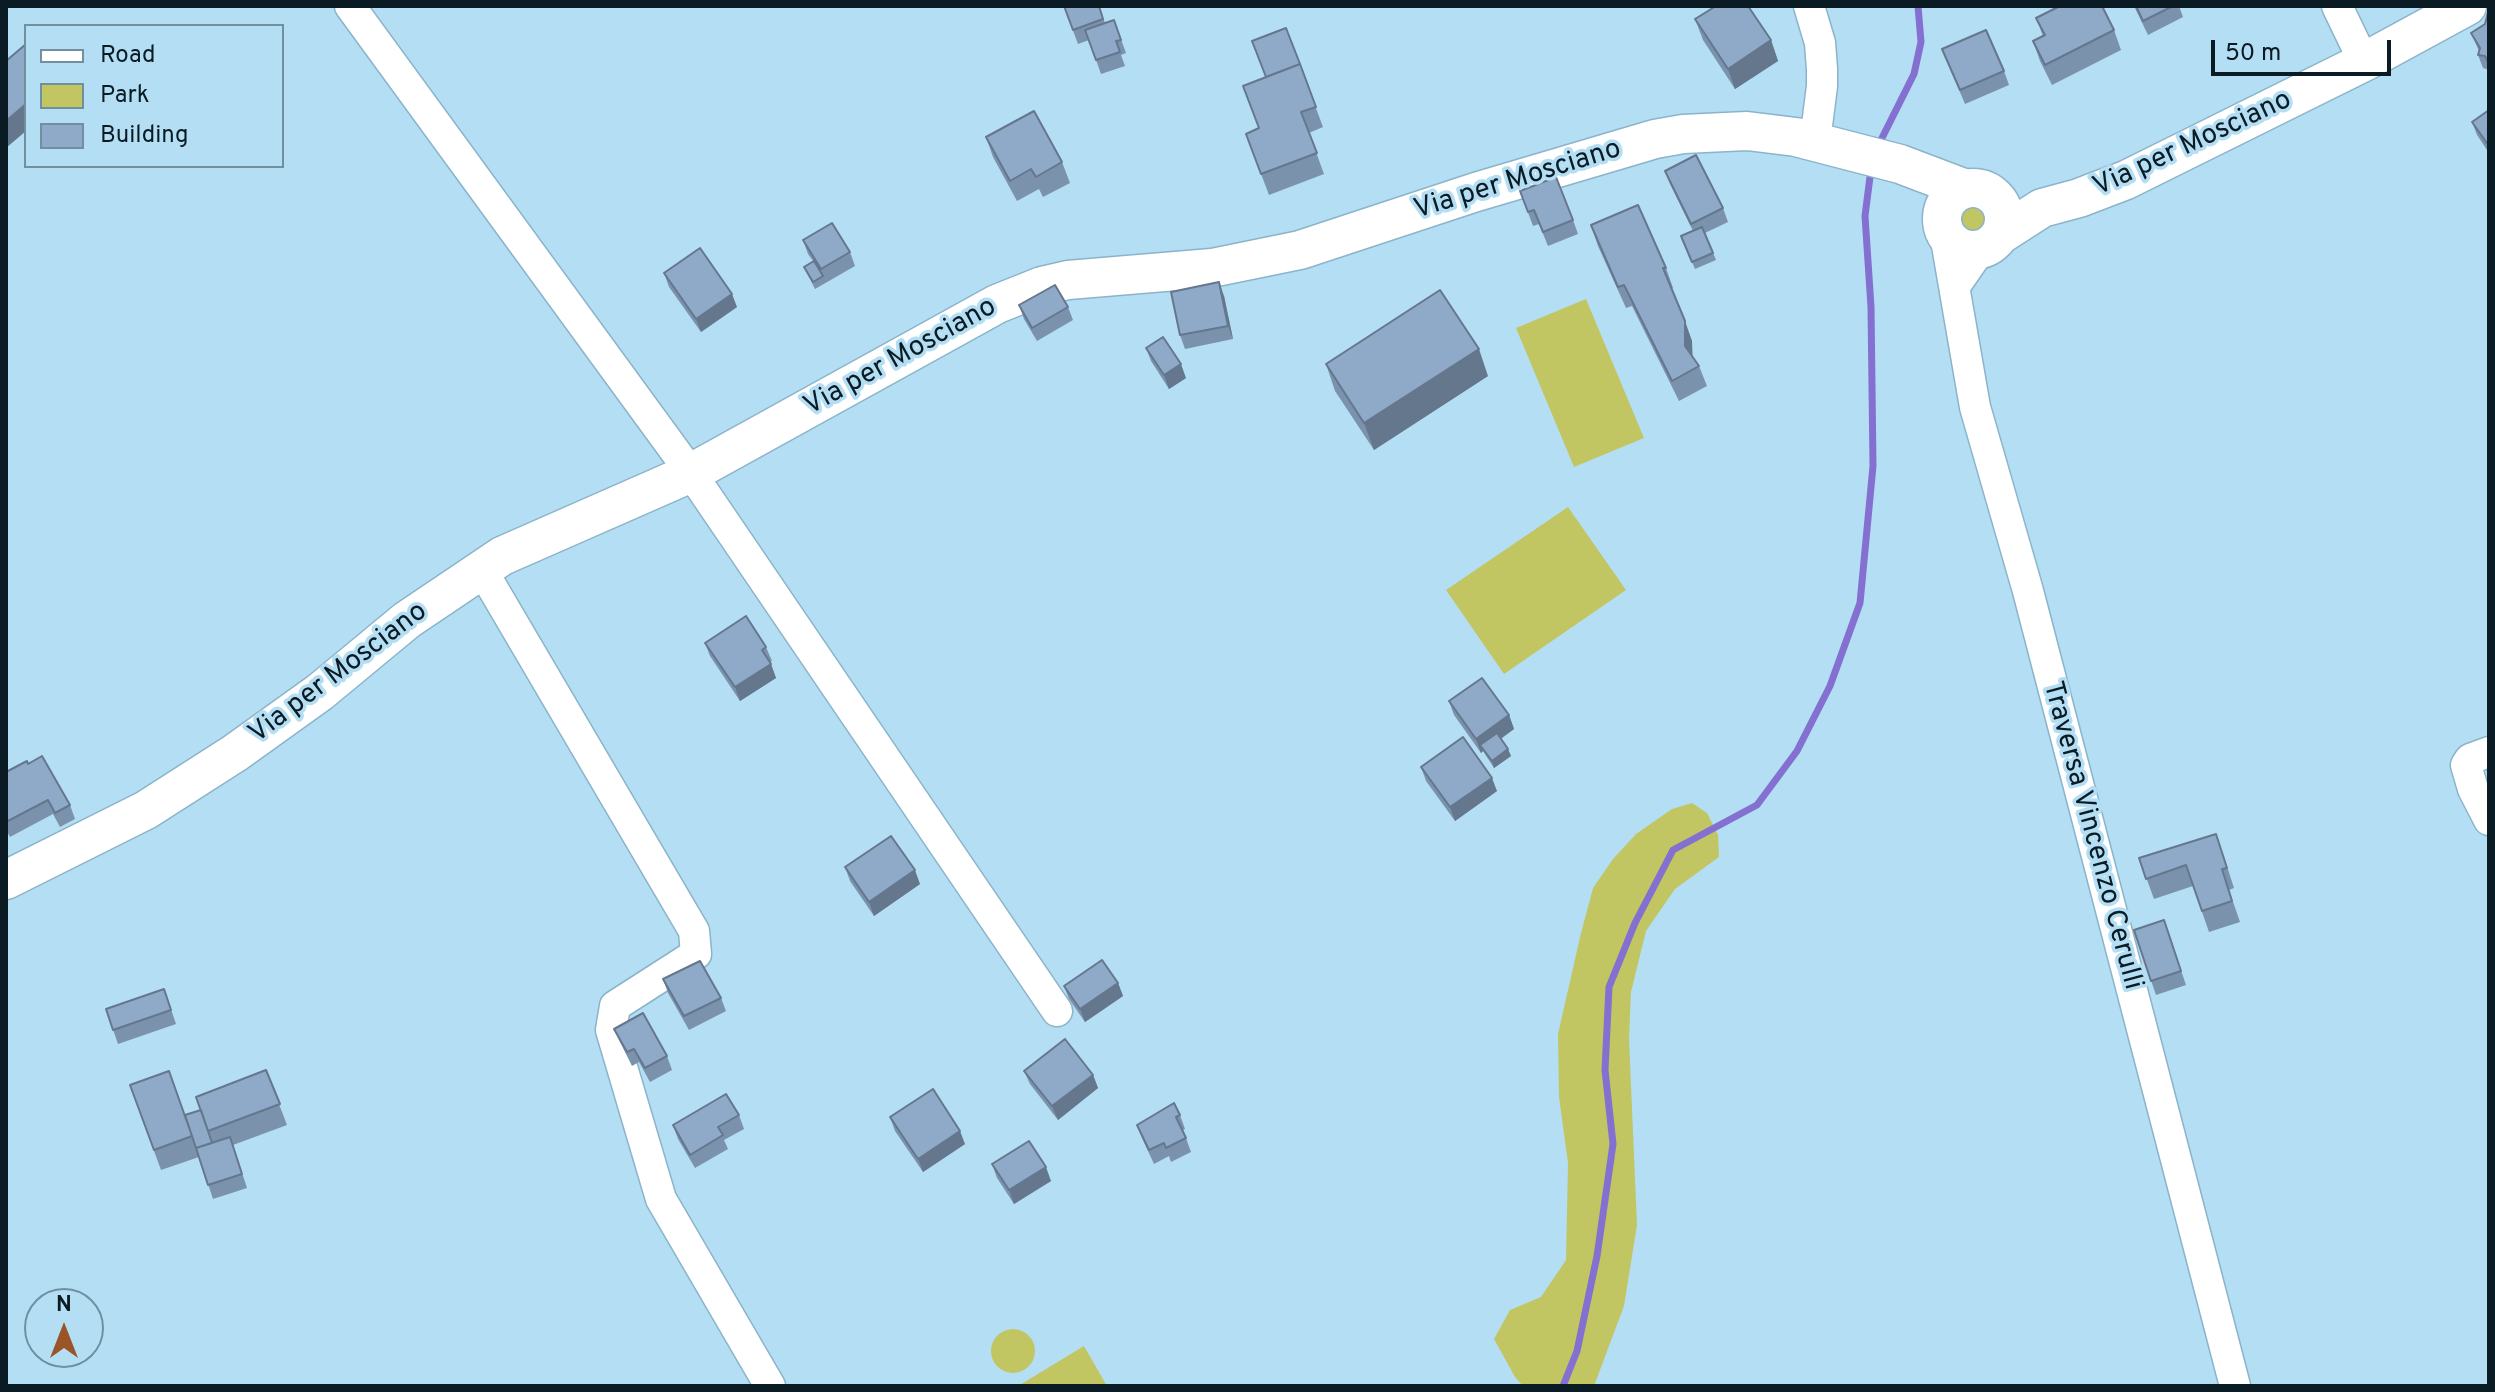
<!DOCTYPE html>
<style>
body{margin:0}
#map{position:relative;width:2495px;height:1392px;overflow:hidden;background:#b4def4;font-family:Overpass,sans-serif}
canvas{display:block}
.frame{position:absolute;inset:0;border:8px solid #0b1b23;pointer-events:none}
.legend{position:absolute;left:24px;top:24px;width:260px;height:144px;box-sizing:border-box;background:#b4def4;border:2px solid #7090a0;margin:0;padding:10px 14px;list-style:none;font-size:24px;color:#0b1b23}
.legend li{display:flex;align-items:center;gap:16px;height:40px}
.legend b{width:40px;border:2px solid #7090a0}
.north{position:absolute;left:24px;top:1288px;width:80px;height:80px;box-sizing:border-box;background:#b4def4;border:2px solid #7090a0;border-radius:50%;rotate:0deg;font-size:22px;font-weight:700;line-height:32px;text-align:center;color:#0b1b23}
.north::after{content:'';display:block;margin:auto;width:28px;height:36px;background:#995427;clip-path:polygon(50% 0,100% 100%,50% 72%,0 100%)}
.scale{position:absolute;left:2211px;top:40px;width:180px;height:36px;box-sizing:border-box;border:4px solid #0b1b23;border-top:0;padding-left:10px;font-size:24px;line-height:28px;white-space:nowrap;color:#0b1b23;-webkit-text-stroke:6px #b4def4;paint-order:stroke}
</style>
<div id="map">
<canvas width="2495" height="1392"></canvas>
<div class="frame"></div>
<ul class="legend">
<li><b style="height:10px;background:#fff"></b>Road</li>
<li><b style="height:22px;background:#c1c663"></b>Park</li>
<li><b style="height:22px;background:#8faac9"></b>Building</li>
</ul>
<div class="north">N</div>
<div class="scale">50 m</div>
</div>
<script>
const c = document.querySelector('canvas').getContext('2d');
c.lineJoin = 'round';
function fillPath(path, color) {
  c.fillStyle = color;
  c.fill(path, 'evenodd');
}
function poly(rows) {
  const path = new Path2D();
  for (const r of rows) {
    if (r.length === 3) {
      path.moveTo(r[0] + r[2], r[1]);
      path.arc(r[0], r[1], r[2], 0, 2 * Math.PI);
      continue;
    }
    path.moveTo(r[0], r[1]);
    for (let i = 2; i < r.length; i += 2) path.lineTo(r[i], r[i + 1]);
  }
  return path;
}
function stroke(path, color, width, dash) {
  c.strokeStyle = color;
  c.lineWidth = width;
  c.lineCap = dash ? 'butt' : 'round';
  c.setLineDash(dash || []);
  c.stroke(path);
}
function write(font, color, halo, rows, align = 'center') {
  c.font = font + ' Overpass,sans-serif';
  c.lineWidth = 7;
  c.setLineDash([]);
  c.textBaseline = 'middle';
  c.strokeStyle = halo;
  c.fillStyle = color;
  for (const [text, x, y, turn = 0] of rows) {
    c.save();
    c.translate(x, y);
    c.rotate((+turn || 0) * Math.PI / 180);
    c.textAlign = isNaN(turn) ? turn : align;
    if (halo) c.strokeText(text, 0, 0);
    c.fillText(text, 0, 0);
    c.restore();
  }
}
fillPath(poly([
 [1973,219,18],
 [1586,299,1644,438,1574,467,1516,328],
 [1568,507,1626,590,1504,674,1446,590],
 [1692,803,1707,813,1718,835,1719,857,1675,889,1646,931,1631,992,1629,1039,1637,1225,1624,1306,1594,1386,1523,1386,1515,1377,1494,1339,1510,1310,1541,1297,1566,1260,1568,1163,1559,1097,1558,1034,1581,933,1593,888,1613,859,1636,834,1672,809],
 [1013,1351,22],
 [1084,1346,1107,1386,1018,1386]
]), '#c1c663');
stroke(poly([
 [1880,142,1914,74,1921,42,1918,6],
 [1563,1386,1577,1351,1597,1256,1613,1144,1605,1070,1609,987,1635,923,1673,850,1757,805,1797,751,1830,686,1860,603,1873,466,1871,307,1865,216,1871,169]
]), '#8470d0', 7);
const minor = poly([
 [350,6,691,473,1057,1011],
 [1809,6,1820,43,1822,69,1822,86,1815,141],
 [2337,6,2364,62],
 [1945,234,1975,407,2028,591,2235,1386],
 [1955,286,1980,250],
 [482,570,694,931,696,954,615,1006,611,1030,661,1199,770,1386],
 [2489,752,2470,759,2466,765,2473,789,2489,820]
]);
const major = poly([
 [1973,219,31],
 [2000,235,2042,208,2079,198,2126,180,2364,62,2467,6],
 [6,880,146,810,235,753,320,692,407,620,502,556,691,473,997,304,1042,286,1068,280,1212,268,1300,250,1476,192,1655,139,1683,134,1747,131,1796,137,1900,164,1966,189]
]);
stroke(minor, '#8bb4ca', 33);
stroke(major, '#8bb4ca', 41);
stroke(minor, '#fff', 30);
stroke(major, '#fff', 38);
fillPath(poly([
 [1064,6,1099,6,1105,23,1114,20,1126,53,1121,55,1125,66,1101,74,1089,40,1078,44],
 [2134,6,2179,6,2183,17,2148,35],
 [2489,12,2489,70,2483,68,2478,55,2479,51,2471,33,2485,24],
 [2036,18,2114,30,2121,50,2052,85,2040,61,2033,41,2043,36],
 [1695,19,1771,40,1778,61,1735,89,1703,40],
 [1286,28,1323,127,1309,133,1324,174,1269,195,1246,134,1259,129],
 [1942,49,2004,71,2009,85,1965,104],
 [2489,110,2489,153,2477,135,2472,122],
 [986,137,1062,162,1070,183,1043,197,1039,189,1017,201,993,157],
 [1665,171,1723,208,1728,222,1705,233,1716,260,1695,269,1681,236,1693,231,1670,184],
 [1520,191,1573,220,1578,234,1548,246,1539,224,1533,226],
 [1591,225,1666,268,1673,288,1671,289,1692,341,1692,356,1699,366,1707,386,1679,401,1632,306,1626,308,1598,246],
 [803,240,850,252,855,266,815,289,804,267,813,261,808,254],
 [664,273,737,307,701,332,669,287],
 [1224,296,1233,339,1185,349,1180,335],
 [1019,305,1068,307,1073,320,1037,341,1024,319],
 [1146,348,1186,378,1169,389,1151,361],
 [1326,364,1488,376,1374,450,1335,391],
 [705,643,766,647,772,661,770,662,776,678,740,701,710,656],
 [1449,701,1509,715,1514,729,1501,739,1511,756,1494,768,1483,751,1481,753,1454,715],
 [28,763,70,805,75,819,60,827,53,814,10,837,6,830,6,772],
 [1421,767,1497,791,1455,821,1426,781],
 [2223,854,2234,888,2229,890,2240,922,2209,932,2193,886,2154,899,2139,858],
 [845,867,920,884,874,916,850,881],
 [2164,920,2186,985,2156,995,2134,930],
 [663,979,721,998,726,1011,689,1030,668,993],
 [1118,983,1123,996,1085,1022,1069,999,1064,986],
 [164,989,176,1024,118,1044,106,1009],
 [614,1029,667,1056,672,1070,650,1082,639,1062,632,1066,620,1042],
 [266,1070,287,1125,233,1145,247,1188,213,1199,199,1157,161,1170,130,1085,169,1071,195,1145,201,1110],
 [1024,1071,1093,1075,1098,1088,1058,1120,1030,1084],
 [739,1115,744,1129,724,1140,728,1149,695,1168,678,1139,673,1125],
 [1180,1115,1185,1129,1183,1130,1191,1152,1171,1162,1169,1156,1154,1164,1142,1138,1137,1125],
 [890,1117,965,1144,923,1172,895,1131],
 [992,1164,1051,1181,1014,1204,997,1178]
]), '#7b92ad');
fillPath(poly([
 [1771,40,1778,61,1735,89,1728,69],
 [26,104,26,131,6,148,6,121],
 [1219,282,1224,296,1233,339,1228,326],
 [732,294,737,307,701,332,696,319],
 [1685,321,1692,341,1693,366,1685,346],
 [1479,349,1488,376,1374,450,1364,423],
 [1181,364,1186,378,1169,389,1164,375],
 [771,664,776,678,740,701,735,687],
 [1509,715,1514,729,1484,750,1480,745,1483,751,1481,753,1476,739],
 [1508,749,1511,756,1494,768,1492,761],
 [1492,778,1497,791,1455,821,1450,807],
 [915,870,920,884,874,916,869,902],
 [1118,983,1123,996,1085,1022,1080,1009],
 [1093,1075,1098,1088,1058,1120,1052,1106],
 [960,1131,965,1144,923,1172,918,1159],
 [1046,1167,1051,1181,1014,1204,1009,1190]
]), '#64778d');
const building = poly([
 [1064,6,1099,6,1103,19,1073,30,1064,6],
 [1716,6,1748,6,1771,40,1728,69,1695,19,1716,6],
 [2060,6,2102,6,2114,30,2045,65,2033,41,2045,35,2036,18,2060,6],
 [2136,6,2173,6,2143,21,2136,6],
 [2488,12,2489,12,2489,64,2485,56,2478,55,2480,48,2471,33,2485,24,2488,12],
 [1114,20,1121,40,1116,41,1120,52,1096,60,1085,30,1114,20],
 [1286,28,1300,64,1266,77,1252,41,1286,28],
 [1986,30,2004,71,1960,90,1942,49,1986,30],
 [26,44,26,104,6,121,6,61,26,44],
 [1300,64,1316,107,1301,112,1317,153,1261,174,1246,134,1259,128,1243,86,1300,64],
 [2489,110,2489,146,2472,122,2489,110],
 [1034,111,1062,162,1036,177,1031,169,1010,181,986,137,1034,111],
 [1696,155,1723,208,1691,224,1665,171,1696,155],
 [1556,177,1573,220,1543,232,1534,210,1528,212,1520,191,1556,177],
 [1638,205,1666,268,1663,268,1685,321,1685,346,1699,366,1672,381,1624,285,1618,287,1591,225,1638,205],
 [832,223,850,252,821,269,803,240,832,223],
 [1702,227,1713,253,1692,262,1681,236,1702,227],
 [700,248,732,294,696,319,664,273,700,248],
 [814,261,823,276,813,282,804,267,814,261],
 [1219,282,1228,326,1180,335,1171,292,1219,282],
 [1055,285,1068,307,1032,328,1019,305,1055,285],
 [1440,290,1479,349,1364,423,1326,364,1440,290],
 [1163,337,1181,364,1164,375,1146,348,1163,337],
 [746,616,766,647,762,650,771,664,735,687,705,643,746,616],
 [1482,678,1509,715,1476,739,1449,701,1482,678],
 [1497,733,1508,749,1492,761,1480,745,1497,733],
 [1463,737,1492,778,1450,807,1421,767,1463,737],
 [42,756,70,805,55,813,48,800,6,822,6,772,27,761,28,764,42,756],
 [2216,834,2227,868,2222,869,2232,901,2202,911,2186,865,2146,879,2139,858,2216,834],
 [891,836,915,870,869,902,845,867,891,836],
 [2164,920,2181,971,2151,981,2134,930,2164,920],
 [1102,960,1118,983,1080,1009,1064,986,1102,960],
 [700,961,721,998,684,1016,663,979,700,961],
 [164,989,171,1010,113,1030,106,1009,164,989],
 [643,1013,667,1056,645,1068,634,1049,627,1052,614,1029,643,1013],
 [1065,1039,1093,1075,1052,1106,1024,1071,1065,1039],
 [266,1070,280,1104,208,1131,196,1097,266,1070],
 [169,1071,192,1136,154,1150,130,1085,169,1071],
 [933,1089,960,1131,918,1159,890,1117,933,1089],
 [726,1094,739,1115,718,1127,723,1135,690,1155,673,1125,726,1094],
 [1174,1103,1180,1115,1176,1117,1186,1138,1166,1148,1164,1143,1149,1150,1137,1125,1174,1103],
 [201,1110,212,1143,196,1148,185,1115,201,1110],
 [230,1137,242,1174,208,1185,196,1148,230,1137],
 [1029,1141,1046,1167,1009,1190,992,1164,1029,1141]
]);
fillPath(building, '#8faac9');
stroke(building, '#64778d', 2);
write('28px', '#0b1b23', '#b4def4', [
 ["Via per Mosciano",2193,145,-25],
 ["Via per Mosciano",1518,181,-17],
 ["Via per Mosciano",901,358,-29],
 ["Via per Mosciano",339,674,-37],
 ["Traversa Vincenzo Cerulli",2091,836,75]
]);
</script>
